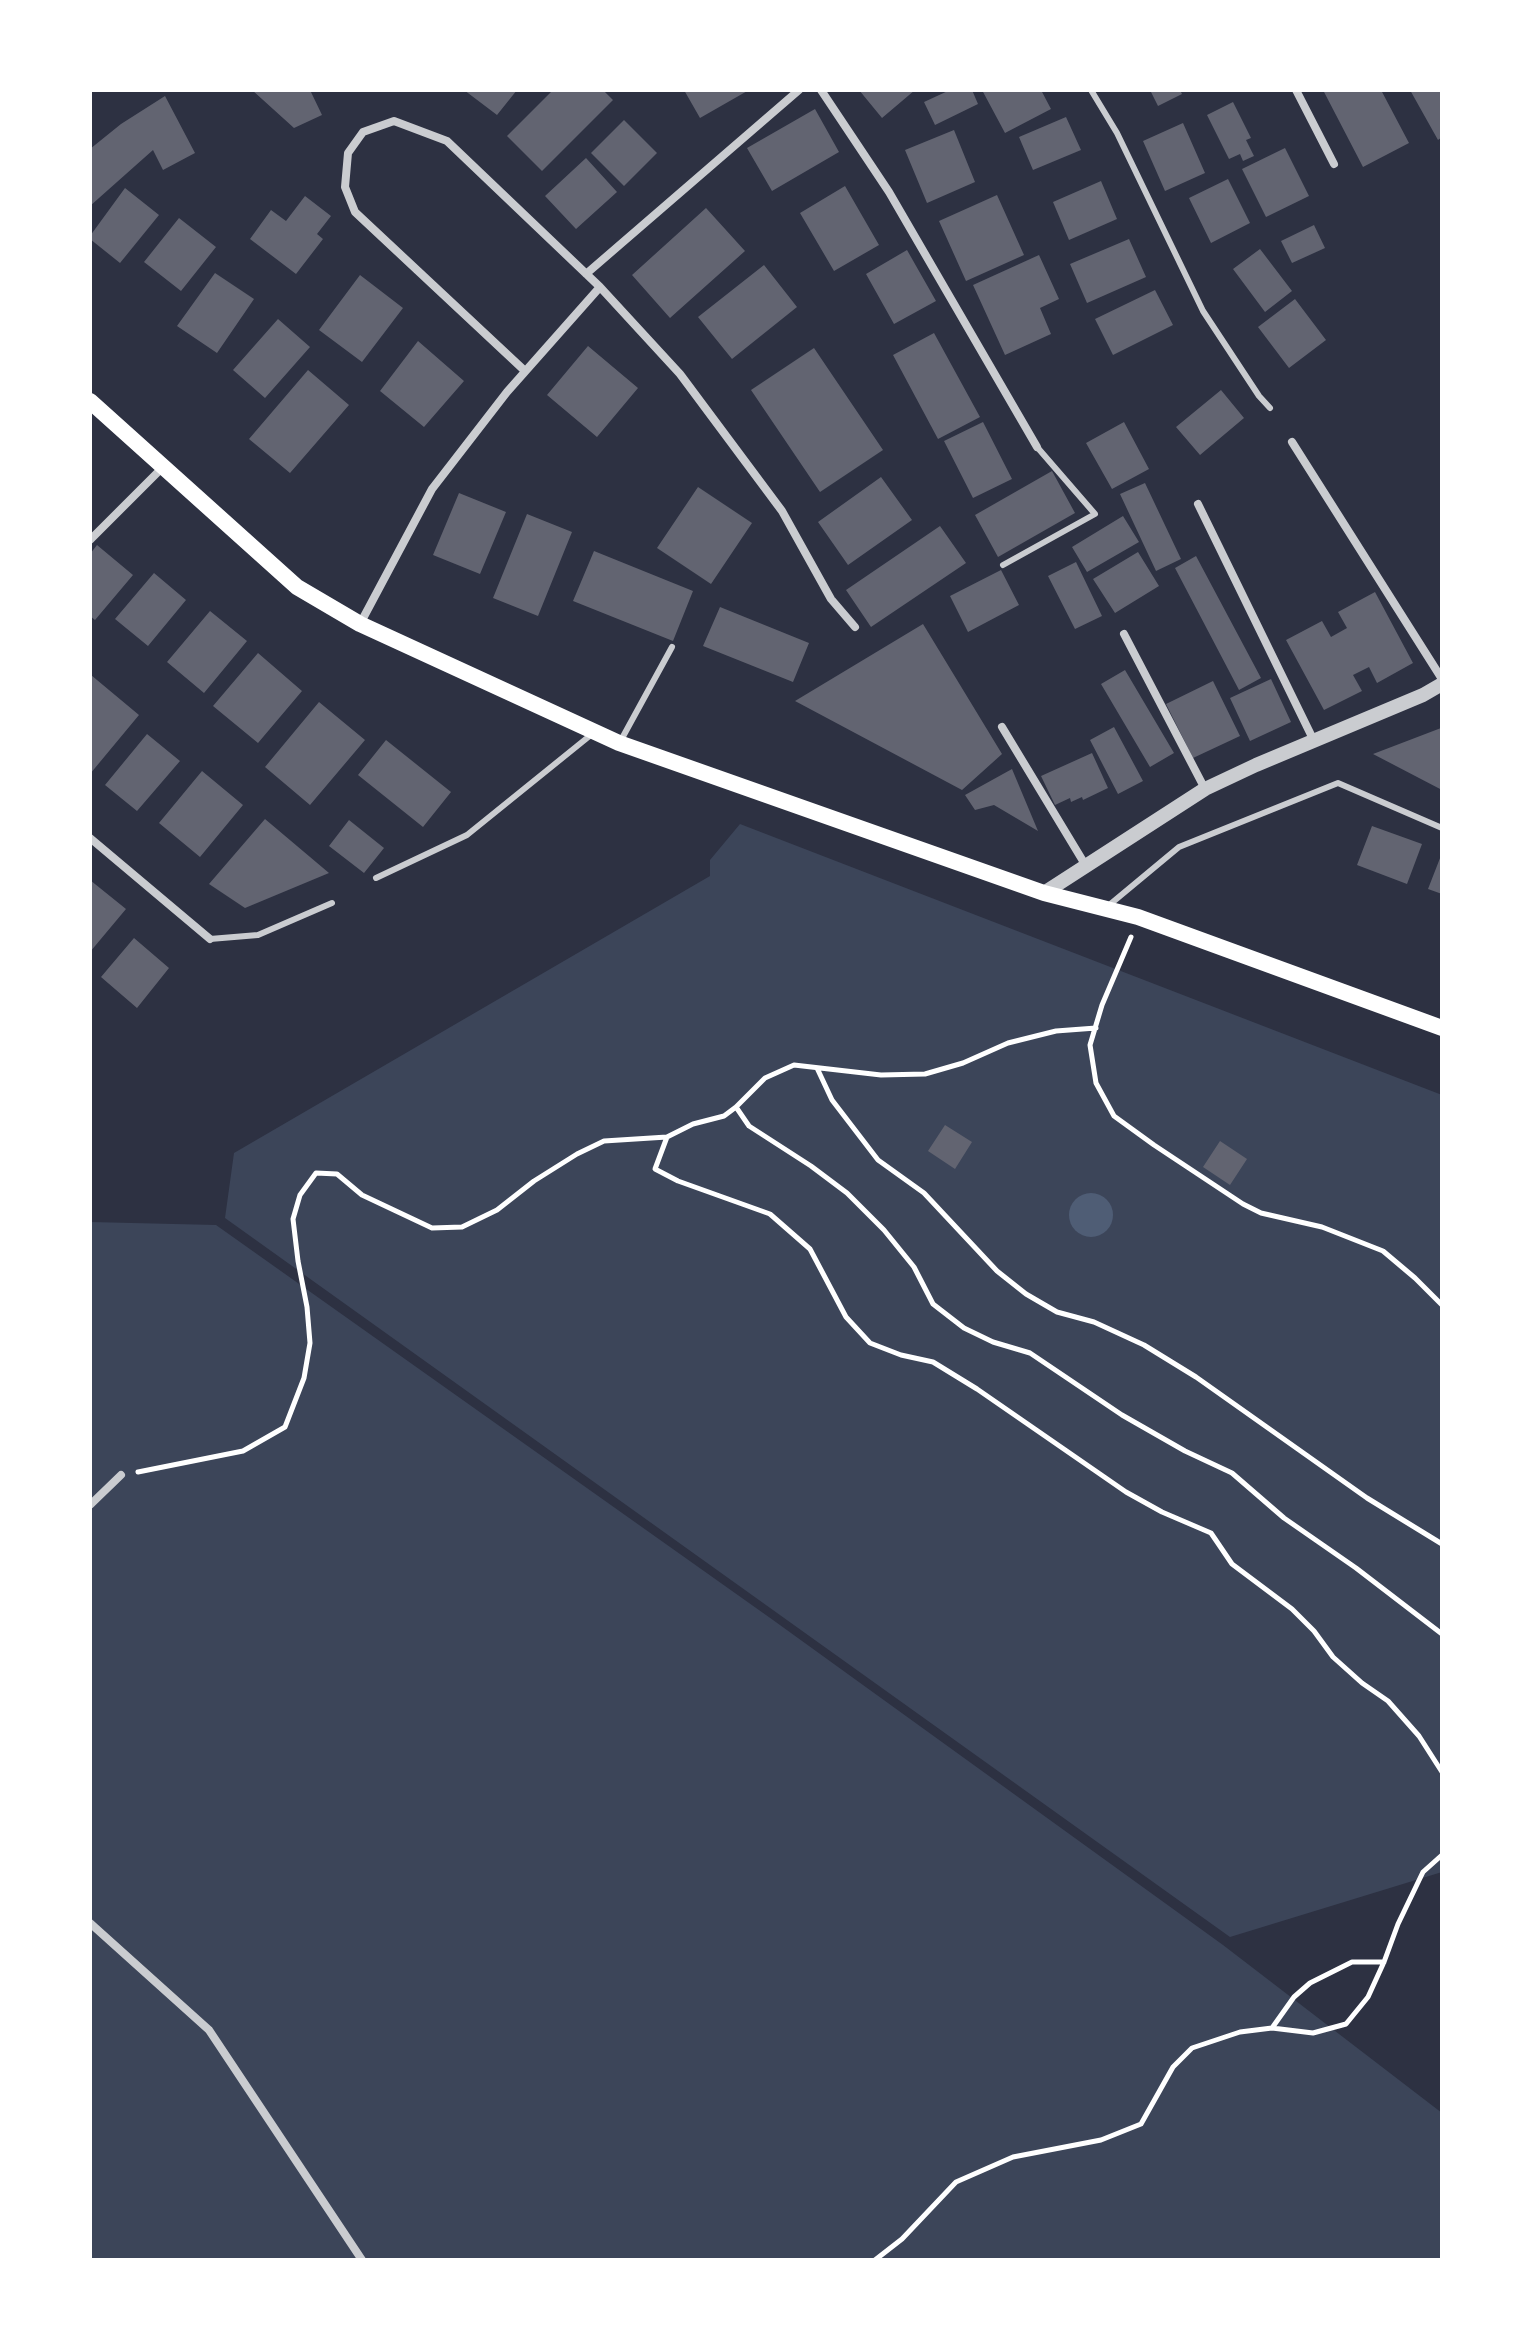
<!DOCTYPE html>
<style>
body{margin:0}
#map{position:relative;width:1532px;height:2350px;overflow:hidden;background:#2d3142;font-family:Karla,sans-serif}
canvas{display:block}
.frame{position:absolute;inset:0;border:92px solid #fff;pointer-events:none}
</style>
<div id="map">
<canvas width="1532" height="2350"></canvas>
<div class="frame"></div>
</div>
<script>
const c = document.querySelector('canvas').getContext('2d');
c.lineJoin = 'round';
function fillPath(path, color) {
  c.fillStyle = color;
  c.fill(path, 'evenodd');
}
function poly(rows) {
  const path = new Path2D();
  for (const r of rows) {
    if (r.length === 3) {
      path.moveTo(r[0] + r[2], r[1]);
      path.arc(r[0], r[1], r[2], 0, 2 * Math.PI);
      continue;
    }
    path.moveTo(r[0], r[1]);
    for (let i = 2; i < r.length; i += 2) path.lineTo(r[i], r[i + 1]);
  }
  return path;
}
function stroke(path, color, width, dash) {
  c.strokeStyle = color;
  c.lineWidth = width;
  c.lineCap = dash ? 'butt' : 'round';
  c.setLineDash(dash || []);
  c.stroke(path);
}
fillPath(poly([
 [740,824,1442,1095,1442,1872,1230,1937,225,1218,234,1153,710,876,710,860],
 [90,1222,216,1225,773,1620,1223,1945,1442,2113,1442,2260,90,2260]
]), '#3c4559');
fillPath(poly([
 [1091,1215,22]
]), '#4f5d75');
fillPath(poly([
 [252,90,310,90,322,115,294,128],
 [464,90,517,90,497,115],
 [553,90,603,90,613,100,542,171,507,136],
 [684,90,749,90,700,118],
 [859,90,915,90,882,118],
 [950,90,972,90,978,104,935,125,924,102],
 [982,90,1041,90,1051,109,1005,133],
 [1150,90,1180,90,1182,94,1158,106],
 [1323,90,1381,90,1409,143,1363,167],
 [1410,90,1442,90,1442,137,1438,140],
 [165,96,195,153,163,170,153,150,90,206,90,149,121,124],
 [1233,102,1251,138,1246,140,1254,156,1243,161,1240,154,1229,159,1207,115],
 [815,109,839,152,772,191,747,148],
 [1066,117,1081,150,1033,170,1019,137],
 [624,120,657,153,624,186,591,153],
 [1183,123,1205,173,1165,191,1143,141],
 [954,130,975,182,927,203,905,150],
 [1285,148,1309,196,1266,217,1242,169],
 [586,158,617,192,576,229,545,196],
 [1228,179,1250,223,1211,243,1189,198],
 [1101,181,1117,219,1069,240,1053,202],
 [845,186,879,245,834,271,800,213],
 [125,188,159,215,120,263,90,239,90,236],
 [997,195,1024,255,966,281,939,221],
 [305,196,331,216,317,234,323,239,296,274,250,239,271,210,286,221],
 [706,208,745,251,670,318,632,275],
 [179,218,216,247,181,291,144,262],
 [1314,225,1325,248,1292,263,1281,241],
 [1129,239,1146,277,1087,303,1070,264],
 [1260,249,1292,291,1265,312,1233,269],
 [907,250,936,301,894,324,866,274],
 [1039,255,1059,299,1040,308,1051,334,1005,355,973,285],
 [764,265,797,307,732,359,698,317],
 [215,273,254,299,217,353,177,326],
 [360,275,403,308,362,362,319,330],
 [1155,290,1173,325,1113,355,1095,319],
 [1295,299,1326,340,1289,368,1258,327],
 [278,319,310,347,265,398,233,370],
 [934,333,980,417,938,439,893,355],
 [418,341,464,381,424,427,380,391],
 [588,346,638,388,597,437,547,395],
 [814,348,883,450,820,492,751,390],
 [308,370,349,405,290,473,249,439],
 [1221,390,1244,418,1200,455,1176,427],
 [983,422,1012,479,973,498,944,441],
 [1124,422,1149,469,1112,489,1086,443],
 [1052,471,1075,513,998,557,975,515],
 [881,477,912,520,848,565,818,522],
 [1145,483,1181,559,1156,571,1120,494],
 [698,487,752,523,711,584,657,548],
 [459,493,506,512,480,574,433,555],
 [527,514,572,532,538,616,493,598],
 [1123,516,1139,542,1087,572,1072,547],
 [940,526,966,563,871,627,846,590],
 [97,545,133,575,95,620,90,616,90,554],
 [594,551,693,591,673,641,573,601],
 [1138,552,1159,586,1115,613,1093,579],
 [1196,556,1261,678,1239,690,1175,568],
 [1076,562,1102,616,1075,629,1048,576],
 [1001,570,1019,605,968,632,950,596],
 [154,573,186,600,148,646,115,619],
 [1375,592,1413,663,1377,683,1369,667,1353,675,1362,691,1324,710,1286,640,1322,621,1331,637,1347,628,1338,612],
 [720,607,809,643,793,682,703,646],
 [210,611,247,641,204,693,167,662],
 [923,624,1002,754,962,790,795,701],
 [258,653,302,691,258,743,213,706],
 [1125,670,1174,753,1150,767,1101,684],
 [91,675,139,715,90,774,90,677],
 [1271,679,1291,722,1250,741,1230,698],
 [1213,681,1240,736,1193,758,1166,704],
 [319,702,365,740,310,805,265,767],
 [1114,727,1143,781,1118,794,1090,740],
 [1441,728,1442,790,1373,754],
 [147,734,180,761,137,811,105,785],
 [386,740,451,792,423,827,358,775],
 [1092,753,1108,788,1083,800,1082,797,1071,802,1070,798,1055,805,1041,776],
 [1012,769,1038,831,994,805,975,810,965,795],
 [202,771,243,805,200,857,159,823],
 [265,819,329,873,245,908,209,884],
 [349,820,384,848,364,873,329,846],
 [1372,826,1422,844,1407,884,1357,865],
 [1442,853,1442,894,1428,889],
 [90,880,126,909,90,952],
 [134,938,169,968,137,1008,101,977],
 [945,1125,972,1142,955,1169,928,1151],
 [1220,1141,1247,1159,1230,1185,1203,1167]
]), '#626471');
stroke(poly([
 [1131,937,1102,1005,1090,1045,1096,1083,1114,1116,1154,1145,1243,1204,1261,1213,1322,1227,1383,1251,1415,1278,1442,1305],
 [1096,1028,1056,1031,1008,1043,963,1063,925,1074,881,1075,794,1065,765,1078,736,1107,724,1116,693,1124,667,1137,655,1169,678,1181,770,1214,810,1249,846,1317,870,1343,901,1355,933,1362,977,1389,1126,1492,1162,1512,1211,1533,1232,1564,1292,1609,1314,1631,1333,1657,1362,1683,1388,1701,1419,1736,1442,1772],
 [817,1068,832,1100,878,1160,924,1193,997,1271,1026,1294,1057,1312,1094,1322,1144,1345,1196,1377,1367,1498,1442,1544],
 [736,1107,749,1126,811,1166,847,1193,884,1230,914,1267,933,1304,964,1328,993,1342,1030,1353,1122,1415,1185,1451,1232,1473,1284,1518,1356,1568,1442,1634],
 [138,1472,243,1451,285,1427,304,1378,310,1343,307,1307,298,1261,293,1219,300,1195,316,1173,337,1174,362,1195,432,1228,462,1227,497,1210,534,1181,577,1154,604,1141,667,1137],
 [1272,2028,1294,1997,1310,1983,1352,1962,1384,1962],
 [875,2260,902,2239,956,2182,1013,2157,1101,2140,1141,2124,1173,2067,1192,2048,1240,2032,1272,2028,1313,2033,1346,2024,1368,1997,1384,1962,1398,1924,1423,1872,1442,1855]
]), '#fff', 5);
stroke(poly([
 [1091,90,1117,133,1203,311,1259,396,1270,408],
 [1003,565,1095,514,1037,447],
 [620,742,672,647],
 [376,878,467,835,592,734],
 [1108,906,1179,847,1338,783,1442,828],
 [210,939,258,935,332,903]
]), '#caccd0', 6);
stroke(poly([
 [821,90,889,192,1037,447],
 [1296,90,1334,164],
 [586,274,799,90],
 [525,371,355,212,345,187,348,153,363,132,394,121,447,141,600,287,680,374,782,511,831,599,855,627],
 [1292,442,1442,679],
 [1198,504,1314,741],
 [90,540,163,467],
 [360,624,432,489,507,392,600,287],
 [1124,634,1205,789],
 [1002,727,1086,866],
 [90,838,210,939],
 [90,1505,121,1475],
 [90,1923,209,2030,362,2260]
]), '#caccd0', 8);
stroke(poly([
 [1044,893,1205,789,1256,765,1423,695,1442,684]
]), '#caccd0', 14);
stroke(poly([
 [90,401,297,587,360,624,619,743,1044,893,1138,917,1442,1028]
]), '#fff', 16);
</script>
